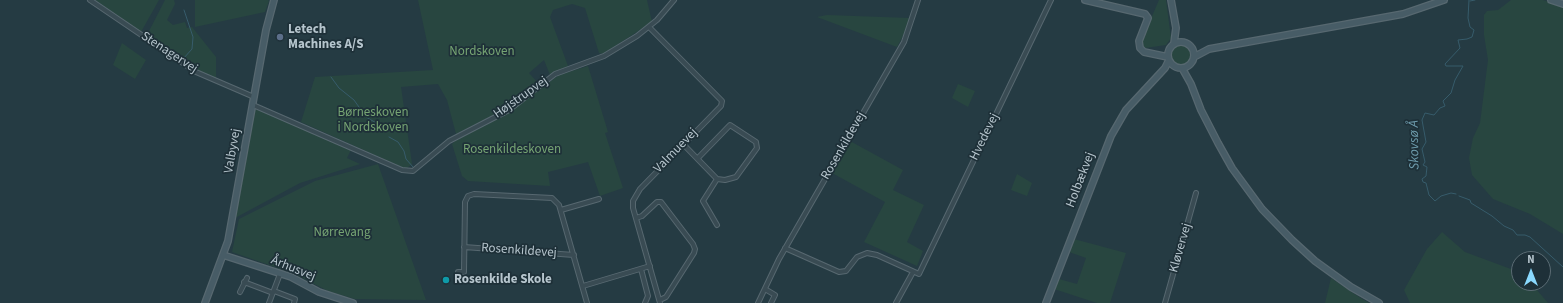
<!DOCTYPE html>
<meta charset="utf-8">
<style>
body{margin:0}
#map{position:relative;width:1563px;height:303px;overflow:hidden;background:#253b43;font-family:"Source Sans 3",sans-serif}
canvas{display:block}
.north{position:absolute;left:1511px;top:251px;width:40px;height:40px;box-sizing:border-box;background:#1e3038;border:1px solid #5b6c74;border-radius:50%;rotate:0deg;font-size:11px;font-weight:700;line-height:16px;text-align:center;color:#b6c5cd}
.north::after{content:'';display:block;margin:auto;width:14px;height:18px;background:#8ad9fe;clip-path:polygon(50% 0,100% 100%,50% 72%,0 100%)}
</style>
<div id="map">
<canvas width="1563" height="303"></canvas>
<div class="north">N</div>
</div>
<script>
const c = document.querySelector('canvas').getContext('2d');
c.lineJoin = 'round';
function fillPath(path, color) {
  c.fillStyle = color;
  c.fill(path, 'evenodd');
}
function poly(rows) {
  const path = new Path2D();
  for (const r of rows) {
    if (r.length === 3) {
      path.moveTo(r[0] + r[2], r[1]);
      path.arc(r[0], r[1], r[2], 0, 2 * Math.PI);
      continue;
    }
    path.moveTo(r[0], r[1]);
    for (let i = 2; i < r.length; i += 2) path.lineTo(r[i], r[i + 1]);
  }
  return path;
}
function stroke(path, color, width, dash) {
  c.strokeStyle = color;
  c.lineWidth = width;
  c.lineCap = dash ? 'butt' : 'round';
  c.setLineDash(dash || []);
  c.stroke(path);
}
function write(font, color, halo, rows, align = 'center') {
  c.font = font + ' "Source Sans 3",sans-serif';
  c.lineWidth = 3.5;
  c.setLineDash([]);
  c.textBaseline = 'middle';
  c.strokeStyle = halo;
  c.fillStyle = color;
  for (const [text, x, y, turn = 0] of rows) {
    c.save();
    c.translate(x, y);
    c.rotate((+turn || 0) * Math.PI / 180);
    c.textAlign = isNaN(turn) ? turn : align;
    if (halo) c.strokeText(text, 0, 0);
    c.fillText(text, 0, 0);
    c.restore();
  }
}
fillPath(poly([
 [95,0,159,0,141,32],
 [165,0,174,0,175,4,167,20,173,25,185,22,187,28,192,27,216,57,216,80,182,61,147,35],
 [195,0,268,0,269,1,265,12,195,27],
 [418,0,647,0,652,22,603,54,599,53,585,8,572,4,553,10,550,17,568,66,550,75,544,60,529,73,538,83,508,108,456,134,447,100,438,84,401,87,412,164,406,169,301,122,315,77,433,70],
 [1159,0,1166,0,1171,38,1166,45,1145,48,1141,45,1141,42],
 [1511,0,1543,0,1563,6,1563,4,1563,234,1530,214,1493,199,1472,175,1469,158,1473,138,1480,123,1488,60,1484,35,1484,15,1487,11,1498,10],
 [827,15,910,18,904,34,897,47,817,17],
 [122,43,146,60,135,79,113,65],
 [1181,55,11],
 [588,66,608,132,605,133,623,188,600,196,588,162,548,172,550,186,468,181,462,176,452,144,455,141,492,122,520,104,559,75],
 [958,84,975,91,968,107,952,98],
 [259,108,351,150,347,158,360,164,300,183,235,218,254,111],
 [850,141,903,170,893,190,924,205,907,242,923,251,917,266,864,242,885,202,832,173],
 [378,164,426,300,355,299,328,291,295,274,232,252,239,219,315,181],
 [1017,174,1032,183,1027,196,1011,190],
 [1442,232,1465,252,1519,272,1519,283,1531,283,1548,303,1410,303,1404,290,1427,249],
 [1074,239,1126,253,1110,303,1097,303,1054,289,1059,279,1077,284,1086,258,1069,252],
 [1331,278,1359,297,1369,303,1325,303]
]), '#284640');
stroke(poly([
 [1470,1,1475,0],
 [183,59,192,49,193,37,184,10],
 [331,77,339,88,354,100,366,117,378,124,381,129],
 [389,137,398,142,404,151,406,159,413,167],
 [1456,194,1451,193,1441,196,1435,201,1429,195,1426,183,1423,182,1422,179,1426,176,1427,167,1423,165,1425,162,1422,149,1426,142,1422,120,1425,113,1434,115,1440,108,1445,106,1443,101,1451,93,1455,80,1463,66,1446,66,1445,64,1460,48,1458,40,1467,39,1472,37,1474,30,1470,27,1468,18,1469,0],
 [1459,196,1470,200,1471,203,1492,216,1504,226,1513,230,1517,235,1525,235,1530,237,1563,267]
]), '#375c6b', 1);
const street = poly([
 [90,0,196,72,254,97],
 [649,27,722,101,721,106,640,189,633,201,633,208,660,303],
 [253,105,402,170,413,171,449,141,509,110,555,74,604,56,637,36,657,20,674,0],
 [683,144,717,179,703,201,717,225],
 [698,158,730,125,756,142,757,148,736,177,725,180,717,179],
 [561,210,599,199],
 [636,218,642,216,657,202,661,202,693,244,695,249,694,253,666,297,660,300],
 [464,247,574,255],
 [785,248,839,272,846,271,857,257,867,253,877,255,919,274,1051,0],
 [641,269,648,296,645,303],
 [458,272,464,272,465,202,468,196,474,194,552,198,559,205,587,303],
 [244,282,273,293],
 [583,286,650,266],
 [765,289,775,295,771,303],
 [274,291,295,299,294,303],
 [240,292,247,278],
 [269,303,280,274],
 [758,303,779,259,904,42,918,0],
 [896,303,913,272],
 [1165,303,1196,193]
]);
const secondary = poly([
 [1085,0,1145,14,1148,18,1139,41,1140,48,1144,52,1168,57],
 [1171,0,1176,28,1174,43],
 [1551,0,1563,4],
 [1181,55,13],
 [1194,57,1209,49,1403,14,1444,0],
 [1182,68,1191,84,1201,110,1218,143,1232,168,1262,209,1292,240,1315,261,1351,287,1379,303],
 [223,255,291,277,319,292,353,303],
 [205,303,228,241,266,30,274,0],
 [1046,303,1111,136,1126,110,1165,68,1169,60]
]);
stroke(street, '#576870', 6);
stroke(secondary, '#576870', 8);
stroke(street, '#394b53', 4);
stroke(secondary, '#475c66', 5.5);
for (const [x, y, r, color] of [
 [280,37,4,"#5c6f8a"],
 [446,280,4,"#0f9aa8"]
]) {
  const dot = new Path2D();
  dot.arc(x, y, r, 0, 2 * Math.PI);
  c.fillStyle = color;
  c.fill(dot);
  stroke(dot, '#1e3038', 1.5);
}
write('bold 13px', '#b6c5cd', '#1e3038', [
 ["Letech",288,30],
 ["Machines A/S",288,45],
 ["Rosenkilde Skole",454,280]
], 'left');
write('13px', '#76a473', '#1e3038', [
 ["Nordskoven",482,52],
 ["Børneskoven",373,113],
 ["i Nordskoven",373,128],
 ["Rosenkildeskoven",512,150],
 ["Nørrevang",342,233]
]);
write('13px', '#b6c5cd', '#1e3038', [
 ["Stenagervej",169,53,33],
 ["Højstrupvej",521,98,-35],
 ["Hvedevej",985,137,-64],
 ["Rosenkildevej",844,146,-60],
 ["Valbyvej",233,151,-80],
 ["Valmuevej",676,151,-46],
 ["Holbækvej",1081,180,-69],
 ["Kløvervej",1181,248,-74],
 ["Rosenkildevej",519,251,4],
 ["Århusvej",293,269,22]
]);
write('italic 14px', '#6e9cad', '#1e3038', [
 ["Skovsø Å",1415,145,-91]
]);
</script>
